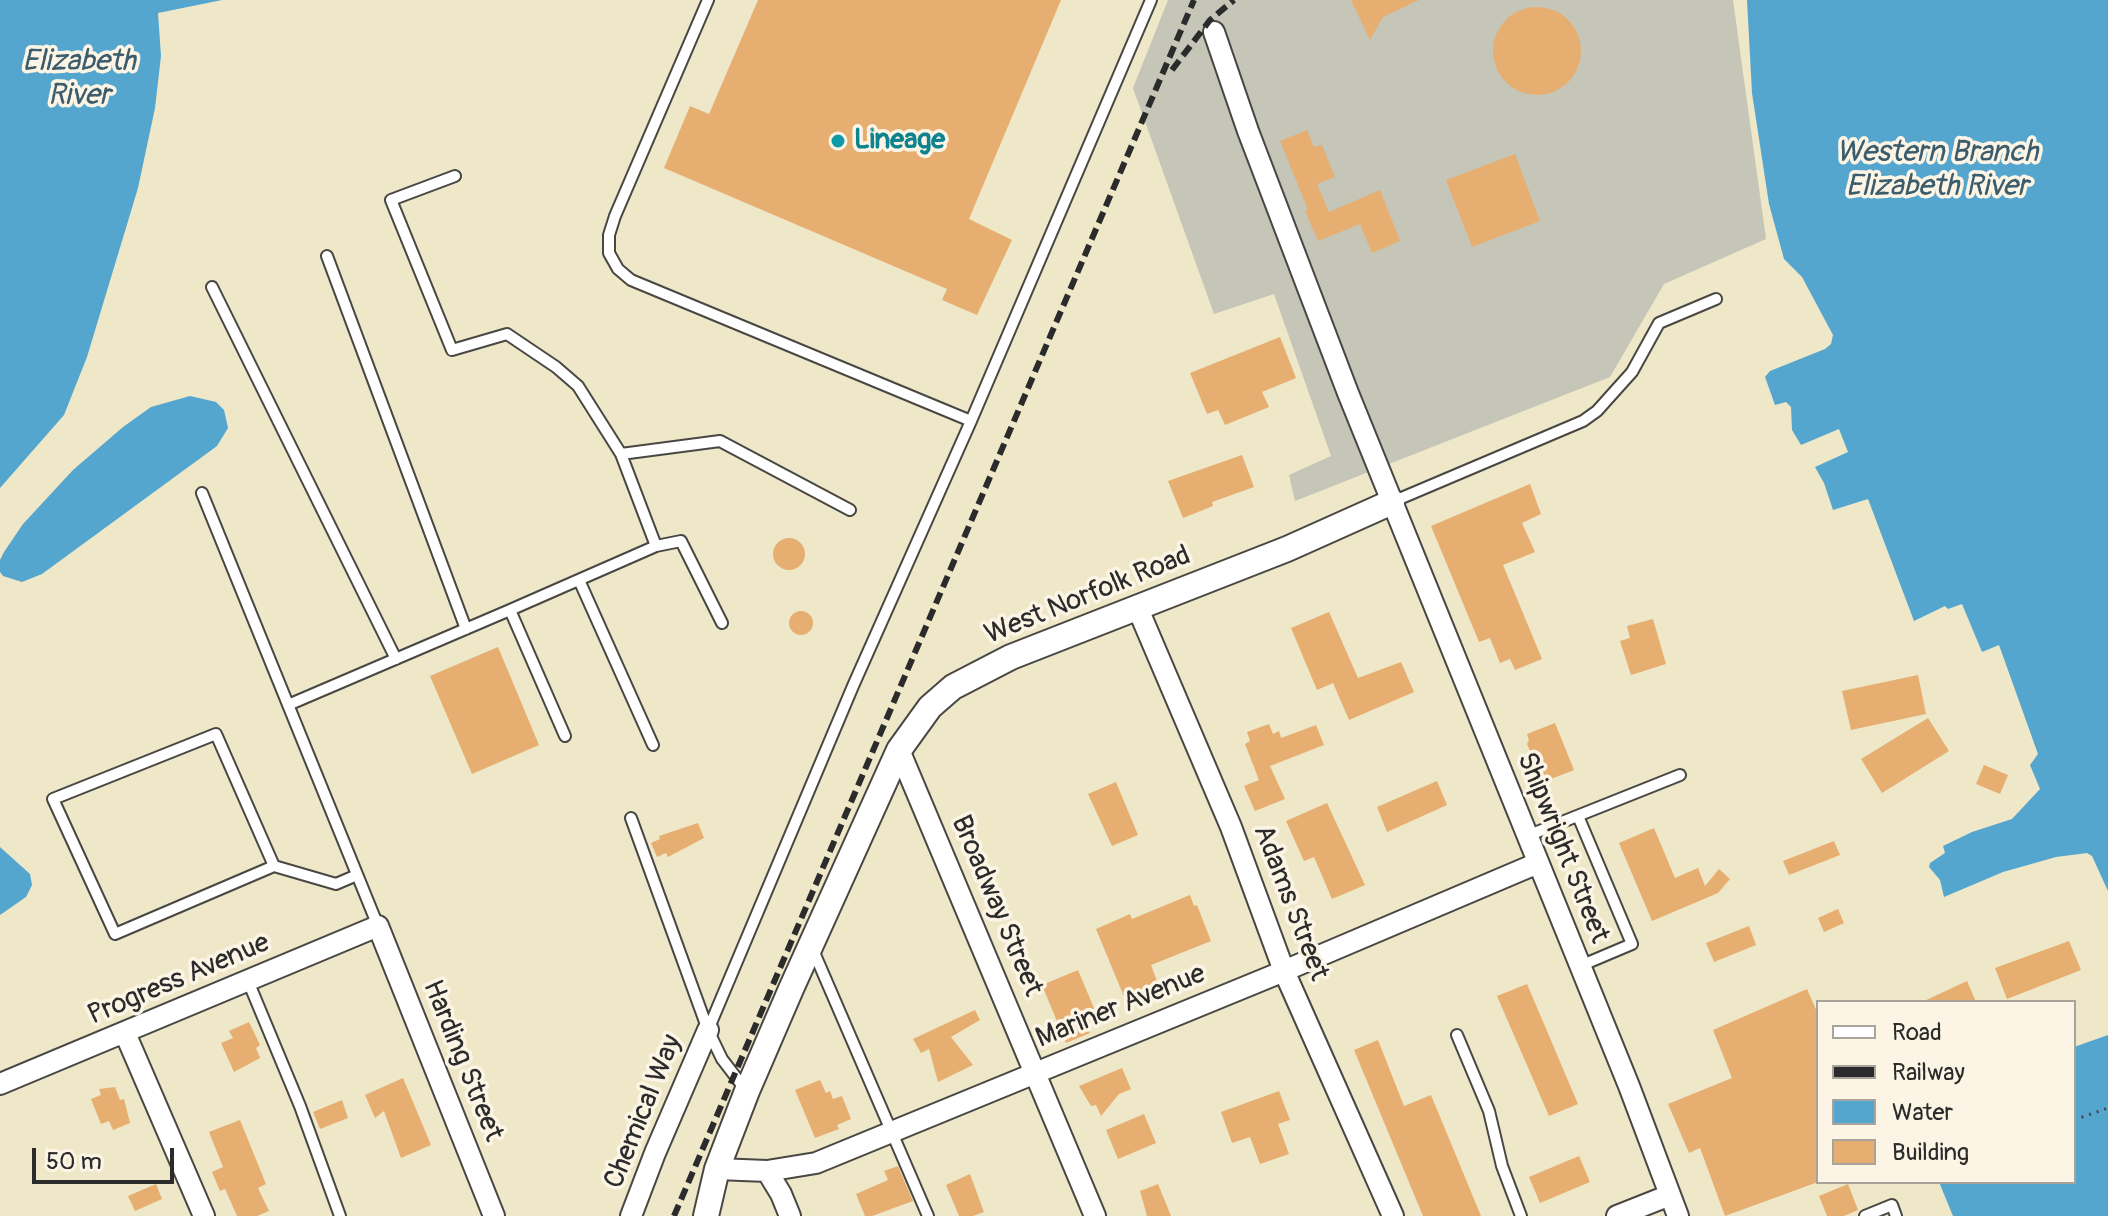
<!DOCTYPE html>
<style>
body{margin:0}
#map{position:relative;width:2108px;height:1216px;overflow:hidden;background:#eee7c8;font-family:Pangolin,sans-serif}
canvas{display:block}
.legend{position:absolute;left:1816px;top:1000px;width:260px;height:184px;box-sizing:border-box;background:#fcf5e5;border:2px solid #a8a49b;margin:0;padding:10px 14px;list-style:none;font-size:24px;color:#2b2b2b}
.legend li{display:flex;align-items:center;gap:16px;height:40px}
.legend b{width:40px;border:2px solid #a8a49b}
.scale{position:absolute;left:32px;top:1148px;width:142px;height:36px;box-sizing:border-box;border:4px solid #2b2b2b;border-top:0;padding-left:10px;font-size:24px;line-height:28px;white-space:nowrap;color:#2b2b2b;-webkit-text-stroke:6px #fcf5e5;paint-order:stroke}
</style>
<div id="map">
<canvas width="2108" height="1216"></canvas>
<ul class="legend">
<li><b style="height:10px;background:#fff"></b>Road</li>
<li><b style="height:10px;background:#2b2b2b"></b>Railway</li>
<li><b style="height:22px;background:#54a6cf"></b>Water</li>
<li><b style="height:22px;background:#e6af71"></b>Building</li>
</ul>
<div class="scale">50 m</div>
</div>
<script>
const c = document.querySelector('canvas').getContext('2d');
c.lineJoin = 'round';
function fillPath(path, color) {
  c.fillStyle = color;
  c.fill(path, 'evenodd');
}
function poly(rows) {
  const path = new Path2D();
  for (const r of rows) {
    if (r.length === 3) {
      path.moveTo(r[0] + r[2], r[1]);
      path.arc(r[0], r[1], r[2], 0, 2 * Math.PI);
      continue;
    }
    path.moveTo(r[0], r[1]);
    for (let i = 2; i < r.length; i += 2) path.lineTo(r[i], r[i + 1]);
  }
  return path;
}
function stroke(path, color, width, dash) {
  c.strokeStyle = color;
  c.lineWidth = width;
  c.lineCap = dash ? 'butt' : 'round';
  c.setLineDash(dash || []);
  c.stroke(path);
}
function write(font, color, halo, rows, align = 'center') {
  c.font = font + ' Pangolin,sans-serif';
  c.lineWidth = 7;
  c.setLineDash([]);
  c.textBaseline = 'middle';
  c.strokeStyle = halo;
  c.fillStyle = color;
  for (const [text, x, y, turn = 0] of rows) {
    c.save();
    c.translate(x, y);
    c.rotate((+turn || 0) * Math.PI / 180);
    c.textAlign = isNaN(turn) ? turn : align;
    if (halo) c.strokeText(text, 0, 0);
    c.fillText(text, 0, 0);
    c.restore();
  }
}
fillPath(poly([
 [1168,0,1733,0,1766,239,1664,284,1610,377,1295,501,1289,475,1331,456,1274,294,1214,314,1133,88]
]), '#c5c5b8');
fillPath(poly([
 [0,0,222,0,158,13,161,56,155,108,138,188,87,357,64,415,0,488],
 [1747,0,2108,0,2108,891,2092,856,2087,853,2056,857,2003,872,1944,897,1940,880,1929,867,1930,863,1945,853,1943,846,1972,832,2012,819,2040,789,2030,765,2038,754,1999,645,1982,652,1962,604,1948,609,1945,606,1914,621,1868,499,1833,510,1824,483,1815,467,1848,452,1839,429,1801,445,1792,430,1791,407,1786,402,1775,405,1765,377,1770,371,1825,349,1831,344,1833,335,1802,277,1784,259,1769,204,1752,93],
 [190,396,216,402,224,410,228,428,217,446,42,574,22,582,3,576,0,572,0,560,4,552,23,524,73,470,123,427,151,407],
 [0,847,30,874,32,885,26,897,0,915],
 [2108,1035,2108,1216,1953,1216,1939,1182,2074,1182,2074,1047]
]), '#54a6cf');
fillPath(poly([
 [758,0,1061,0,969,219,1012,240,977,315,942,300,947,289,664,168,690,106,709,114],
 [1351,0,1419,0,1383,17,1370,40],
 [1537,51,44],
 [1307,130,1314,147,1322,145,1335,177,1317,184,1329,212,1380,190,1400,241,1372,253,1360,224,1318,241,1305,211,1308,210,1280,141],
 [1515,154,1540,221,1472,247,1446,180],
 [1280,337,1296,378,1262,392,1269,407,1225,425,1218,410,1207,414,1190,373],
 [1242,455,1254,487,1212,502,1213,506,1183,518,1168,481],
 [1530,484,1541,514,1522,523,1535,552,1503,565,1542,659,1515,670,1510,659,1500,663,1490,638,1479,642,1431,526],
 [789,554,16],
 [801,623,12],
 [1329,612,1358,678,1401,662,1414,692,1349,720,1333,683,1317,690,1291,628],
 [1653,619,1666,664,1631,675,1620,641,1630,638,1627,626],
 [498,647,539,745,472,774,430,676],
 [1918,675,1926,714,1851,730,1842,691],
 [1928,718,1949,751,1882,793,1861,759],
 [1555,723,1574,770,1543,782,1527,744,1529,740,1527,734],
 [1269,724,1273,734,1279,731,1281,738,1316,725,1324,745,1270,766,1285,799,1255,811,1244,786,1259,780,1245,744,1250,741,1247,732],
 [1984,765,2008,775,2000,794,1976,784],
 [1437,781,1447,805,1387,832,1377,807],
 [1116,782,1138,835,1112,846,1088,794],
 [1327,803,1365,885,1332,899,1314,857,1304,861,1286,821],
 [698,823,704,838,668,857,666,853,657,857,651,843,660,839,659,836],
 [1654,828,1675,878,1698,868,1705,886,1719,869,1730,879,1718,893,1652,921,1619,843],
 [1834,841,1840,855,1789,875,1783,861],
 [1190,895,1194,906,1197,905,1211,941,1151,965,1158,984,1125,999,1096,929,1130,914,1132,919],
 [1838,909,1844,923,1824,932,1818,918],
 [1749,926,1756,945,1714,962,1706,943],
 [2069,941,2081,970,2007,999,1995,968],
 [1078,970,1099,1020,1087,1025,1090,1033,1066,1043,1042,985],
 [1967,981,1976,1002,1922,1002],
 [1527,984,1578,1104,1549,1116,1497,996],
 [1807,989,1818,1014,1818,1182,1725,1216,1700,1148,1689,1153,1668,1104,1732,1078,1713,1030],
 [975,1010,980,1020,951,1037,973,1065,938,1082,929,1049,921,1053,913,1039],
 [249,1022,260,1045,256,1048,260,1058,234,1072,221,1043,233,1038,229,1031],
 [1378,1040,1404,1106,1431,1095,1481,1216,1423,1216,1354,1050],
 [1122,1068,1131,1089,1119,1094,1101,1116,1096,1105,1091,1106,1079,1086],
 [403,1078,431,1145,401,1158,384,1111,375,1118,365,1095],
 [820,1080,826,1093,830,1091,833,1099,842,1096,851,1119,837,1125,839,1129,815,1138,795,1090],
 [115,1087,120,1100,124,1099,130,1123,113,1130,109,1121,101,1124,91,1099,101,1095,99,1089],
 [1279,1091,1290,1120,1278,1124,1289,1154,1260,1164,1250,1137,1232,1143,1221,1112],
 [342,1100,348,1118,320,1129,313,1112],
 [1144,1114,1156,1143,1118,1159,1106,1130],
 [240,1120,266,1184,258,1188,269,1211,257,1216,237,1216,225,1189,220,1191,212,1172,223,1167,209,1132],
 [1579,1156,1590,1182,1540,1203,1529,1177],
 [898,1166,913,1201,872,1216,865,1216,856,1194,888,1180,884,1171],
 [970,1174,984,1212,973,1216,959,1216,946,1185],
 [156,1184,162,1199,135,1211,128,1196],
 [1158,1184,1171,1216,1147,1216,1140,1191],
 [1848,1184,1858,1210,1844,1216,1827,1216,1819,1196]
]), '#e6af71');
const service = poly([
 [708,0,615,216,609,235,609,253,618,269,631,280,971,421],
 [455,176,391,200,452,350,507,334,556,367,578,386,621,454,656,546,510,610],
 [327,256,466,629],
 [212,287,396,659],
 [621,454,720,441,850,510],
 [202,493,378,926],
 [1392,502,1583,421,1597,411,1632,372,1659,323,1716,299],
 [656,546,681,541,722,623],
 [579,580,653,745],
 [288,705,510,610,565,736],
 [1578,816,1632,944,1580,966],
 [631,818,708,1030,722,1059,745,1089],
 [1527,836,1680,775],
 [274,866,216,734,53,799,115,934,274,866,336,884,357,875],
 [813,950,928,1216],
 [248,981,300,1106,340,1216],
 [708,1030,853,686,971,421,1151,0],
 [1457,1035,1489,1111,1502,1166,1521,1216],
 [1865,1216,1892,1205,1896,1216]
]);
const minor = poly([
 [1214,32,1248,131,1348,393,1629,1086,1678,1216],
 [1138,609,1231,827,1284,971,1393,1216],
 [899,750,1095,1216],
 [125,1033,204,1216],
 [0,1084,378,926,494,1216],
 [717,1169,767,1171,816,1163,1272,976,1538,863],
 [767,1171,781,1194,790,1216],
 [631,1216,655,1153,708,1030],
 [1617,1216,1670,1195]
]);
const tertiary = poly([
 [706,1216,717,1169,747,1091,791,989,899,750,930,707,953,687,1011,657,1287,549,1392,502]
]);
stroke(service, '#484743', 14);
stroke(minor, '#484743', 24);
stroke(tertiary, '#484743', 28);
stroke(poly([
 [2074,1120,2108,1108]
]), '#484743', 3, [2, 6]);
stroke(service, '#fff', 10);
stroke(minor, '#fff', 20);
stroke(tertiary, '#fff', 24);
stroke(poly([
 [1172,70,1210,20,1234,0],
 [674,1216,1194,0]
]), '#2b2b2b', 6, [12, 6]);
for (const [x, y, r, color] of [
 [838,141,8,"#0f9aa8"]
]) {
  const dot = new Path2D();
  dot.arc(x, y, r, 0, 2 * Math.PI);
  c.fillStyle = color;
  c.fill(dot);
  stroke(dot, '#fcf5e5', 3);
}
write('bold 28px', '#0d838f', '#fcf5e5', [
 ["Lineage",854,141]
], 'left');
write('28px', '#2b2b2b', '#fcf5e5', [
 ["West Norfolk Road",1088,596,-22],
 ["Shipwright Street",1562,848,68],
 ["Adams Street",1290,903,69],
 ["Broadway Street",996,906,67],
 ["Progress Avenue",179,980,-23],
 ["Mariner Avenue",1121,1007,-22],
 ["Harding Street",462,1061,68],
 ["Chemical Way",644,1112,-68]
]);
write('italic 30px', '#3b5c6d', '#fcf5e5', [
 ["Elizabeth",79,62],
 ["River",79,96],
 ["Western Branch",1937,153],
 ["Elizabeth River",1937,187]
]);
</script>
